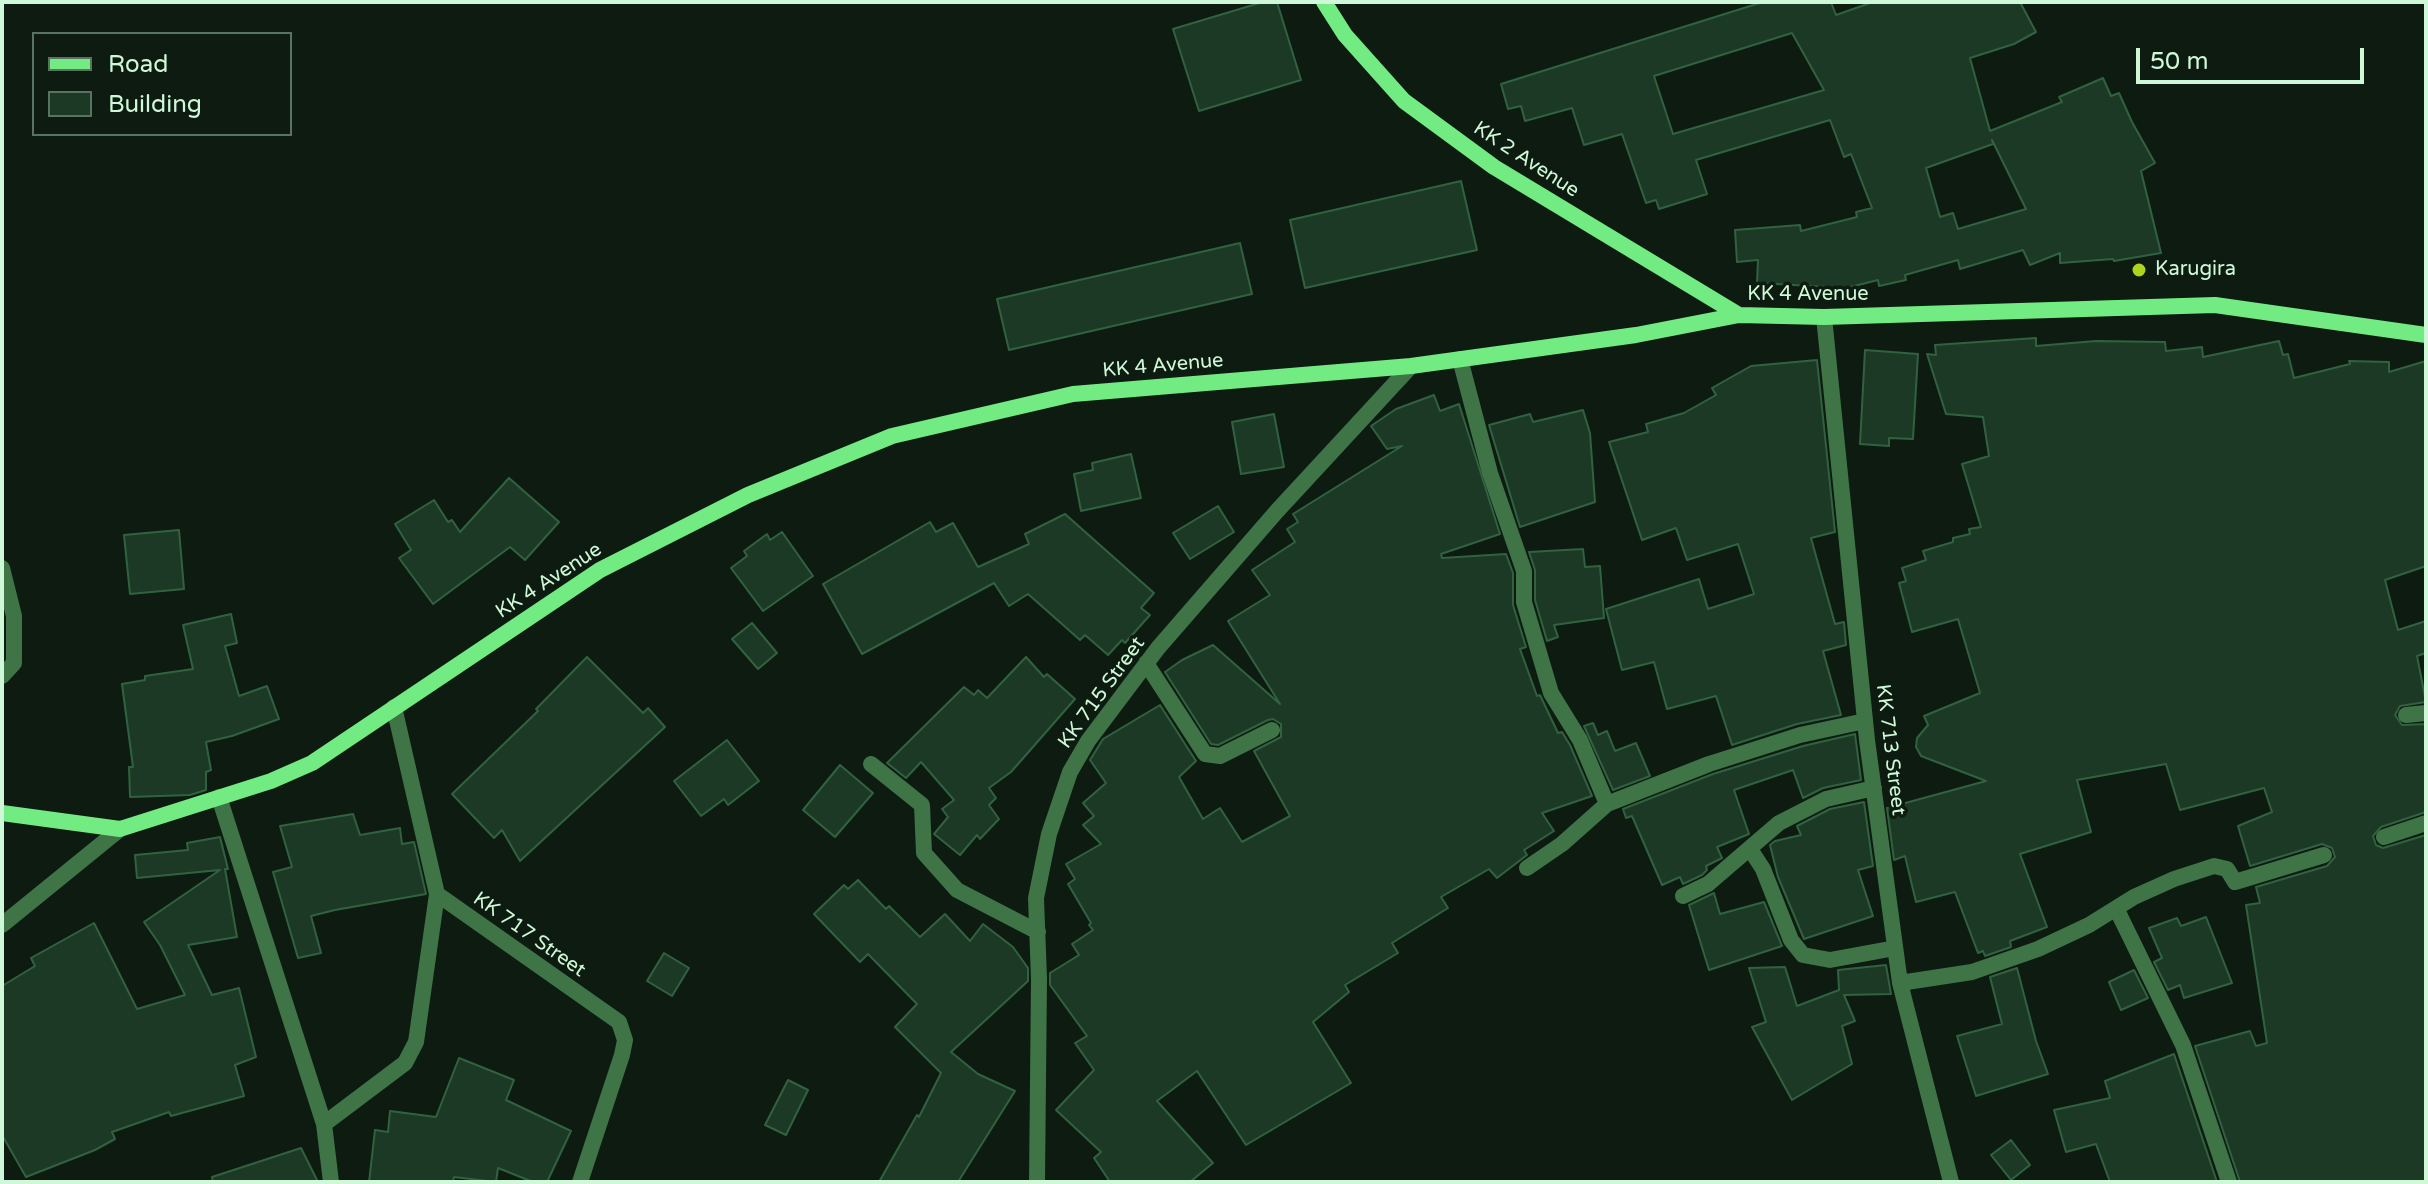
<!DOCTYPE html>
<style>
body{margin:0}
#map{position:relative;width:2428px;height:1184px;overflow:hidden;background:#0d1b11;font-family:"Varela Round",sans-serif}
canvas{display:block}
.frame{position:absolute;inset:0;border:4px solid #cef8d7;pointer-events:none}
.legend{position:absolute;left:32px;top:32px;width:260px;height:104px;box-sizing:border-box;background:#0d1b11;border:2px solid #5a7360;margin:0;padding:10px 14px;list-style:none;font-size:24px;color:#cef8d7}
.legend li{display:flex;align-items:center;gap:16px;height:40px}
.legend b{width:40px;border:2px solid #5a7360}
.scale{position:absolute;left:2136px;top:48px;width:228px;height:36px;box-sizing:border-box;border:4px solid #cef8d7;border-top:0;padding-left:10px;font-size:24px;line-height:28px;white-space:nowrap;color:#cef8d7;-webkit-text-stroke:6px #0d1b11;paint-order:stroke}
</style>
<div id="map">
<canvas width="2428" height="1184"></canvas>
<div class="frame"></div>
<ul class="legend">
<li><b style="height:10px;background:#72eb82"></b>Road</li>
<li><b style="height:22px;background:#1c3925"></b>Building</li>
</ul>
<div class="scale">50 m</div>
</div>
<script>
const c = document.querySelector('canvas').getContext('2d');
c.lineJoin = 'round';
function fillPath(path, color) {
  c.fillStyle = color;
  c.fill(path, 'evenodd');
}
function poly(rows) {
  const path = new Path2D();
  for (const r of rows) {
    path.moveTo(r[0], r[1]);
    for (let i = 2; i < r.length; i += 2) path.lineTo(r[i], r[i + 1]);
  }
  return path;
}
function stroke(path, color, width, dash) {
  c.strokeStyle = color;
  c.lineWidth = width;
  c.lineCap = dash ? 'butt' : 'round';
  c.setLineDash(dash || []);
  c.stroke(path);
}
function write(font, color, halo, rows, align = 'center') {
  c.font = font + ' "Varela Round",sans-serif';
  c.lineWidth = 7;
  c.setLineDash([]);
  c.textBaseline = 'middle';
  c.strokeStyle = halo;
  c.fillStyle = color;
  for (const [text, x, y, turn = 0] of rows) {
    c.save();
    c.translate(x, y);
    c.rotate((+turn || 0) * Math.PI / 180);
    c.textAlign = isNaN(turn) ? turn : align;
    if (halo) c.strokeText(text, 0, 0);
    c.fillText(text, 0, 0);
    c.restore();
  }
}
const building = poly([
 [1263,2,1277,2,1301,80,1199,111,1173,29,1263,2],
 [1763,2,1831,2,1836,15,1873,2,2020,2,2036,32,2014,44,1970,58,1990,131,2062,102,2059,97,2103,78,2111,96,2119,93,2132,122,2155,163,2141,171,2161,253,2114,261,2113,259,2060,263,2060,253,2030,265,2023,250,1960,269,1958,260,1905,275,1906,280,1879,286,1878,280,1831,292,1829,287,1757,283,1758,260,1737,262,1735,230,1800,225,1801,231,1857,217,1856,212,1872,208,1851,154,1844,157,1830,120,1696,160,1707,194,1659,209,1656,200,1646,203,1622,134,1584,145,1572,108,1525,121,1521,106,1508,109,1501,84,1763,2],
 [1792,33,1824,90,1673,134,1654,76,1792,33],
 [1992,140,2026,209,1958,229,1953,213,1940,217,1926,168,1993,144,1992,140],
 [1461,181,1477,250,1305,288,1290,220,1461,181],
 [1240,243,1252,294,1009,350,997,299,1240,243],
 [2036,338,2036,346,2096,341,2165,342,2166,351,2202,347,2203,357,2279,341,2283,355,2288,354,2294,378,2350,364,2349,361,2389,362,2389,372,2426,361,2426,566,2385,580,2398,630,2426,621,2426,653,2417,656,2426,702,2400,706,2395,715,2402,725,2426,724,2426,812,2381,827,2373,836,2376,845,2383,848,2426,835,2426,1182,2240,1182,2195,1046,2250,1031,2256,1046,2267,1043,2246,905,2260,903,2256,887,2327,866,2335,857,2332,848,2322,844,2250,866,2238,826,2272,812,2264,788,2180,810,2166,764,2077,780,2091,832,2020,854,2047,927,2010,941,2011,947,1985,956,1983,951,1978,953,1955,892,1916,902,1905,856,1894,860,1887,808,1986,781,1921,756,1916,747,1917,738,1928,725,1924,716,1980,693,1958,619,1912,632,1899,583,1906,581,1902,568,1926,560,1923,551,1953,542,1953,538,1970,534,1969,529,1981,527,1962,464,1989,456,1983,417,1946,414,1927,354,1936,355,1935,345,2036,338],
 [1865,350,1918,354,1913,439,1889,438,1889,446,1860,444,1865,350],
 [1817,360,1835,532,1811,538,1835,624,1844,622,1846,645,1823,651,1841,715,1797,724,1732,745,1716,696,1667,709,1654,662,1622,670,1606,609,1699,579,1708,609,1754,594,1738,544,1687,560,1676,528,1642,540,1609,442,1648,432,1646,424,1684,413,1716,395,1712,388,1751,366,1817,360],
 [1434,395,1440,411,1459,404,1500,534,1441,554,1442,558,1506,554,1513,573,1513,605,1526,647,1520,649,1537,696,1540,695,1558,733,1562,732,1570,745,1592,796,1542,813,1554,831,1524,850,1527,855,1497,878,1489,869,1441,897,1448,908,1392,943,1398,953,1345,985,1349,992,1313,1022,1351,1083,1246,1145,1197,1071,1157,1101,1213,1163,1190,1182,1110,1182,1094,1158,1101,1152,1056,1110,1094,1070,1075,1043,1087,1036,1050,985,1050,973,1079,955,1072,944,1093,930,1089,925,1091,923,1068,884,1075,879,1066,864,1101,844,1083,825,1094,816,1083,803,1106,783,1090,760,1103,739,1160,705,1196,761,1179,777,1203,819,1220,808,1242,842,1290,816,1254,751,1281,737,1281,724,1273,719,1268,720,1218,745,1211,744,1165,672,1182,660,1213,645,1280,704,1228,621,1270,595,1252,570,1295,542,1287,529,1298,522,1293,514,1402,446,1387,449,1371,426,1396,409,1434,395],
 [1583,410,1590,433,1595,502,1520,527,1489,425,1530,414,1533,422,1583,410],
 [1274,414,1284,467,1241,474,1232,422,1274,414],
 [1131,454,1141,498,1081,511,1074,474,1093,470,1092,463,1131,454],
 [509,478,559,522,525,560,510,547,433,604,399,558,411,550,395,524,434,500,448,522,452,520,460,532,509,478],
 [1218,506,1234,532,1190,559,1173,533,1218,506],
 [1065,514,1154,593,1141,608,1150,615,1125,643,1122,640,1108,655,1085,635,1080,640,1028,594,1009,606,994,583,862,654,823,584,930,522,936,532,953,523,978,567,1029,544,1025,534,1065,514],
 [179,530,184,589,130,594,124,535,179,530],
 [782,532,813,576,763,611,731,568,747,556,744,551,767,534,770,540,782,532],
 [1583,549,1585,567,1600,566,1604,618,1554,625,1558,637,1547,641,1535,600,1535,570,1529,552,1583,549],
 [231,614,237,643,225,646,239,696,267,686,279,719,232,736,206,742,211,770,206,772,206,790,190,795,130,797,129,767,133,767,122,684,145,680,145,676,193,669,183,625,231,614],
 [752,623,777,653,758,669,732,639,752,623],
 [587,657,643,713,648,708,665,727,520,861,502,830,494,838,452,794,538,711,536,709,587,657],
 [1026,657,1044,677,1047,674,1075,699,1011,772,989,788,996,798,989,805,999,819,980,839,977,835,960,855,934,834,948,817,942,809,954,800,921,762,906,778,887,763,964,687,974,695,978,690,987,698,1026,657],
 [1593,723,1598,735,1607,731,1615,751,1636,743,1650,776,1613,790,1584,726,1593,723],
 [1855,734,1861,780,1823,788,1803,798,1793,770,1734,790,1749,834,1717,847,1722,858,1706,866,1707,870,1702,875,1683,884,1680,877,1662,885,1632,816,1626,818,1623,809,1713,774,1803,746,1855,734],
 [727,740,759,781,728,805,724,799,701,816,674,781,727,740],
 [840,765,873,793,835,837,803,810,840,765],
 [1864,802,1873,866,1858,870,1873,916,1804,939,1778,877,1770,845,1775,841,1801,835,1797,826,1830,809,1864,802],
 [353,814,360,835,400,828,402,844,414,842,426,894,335,910,311,916,321,953,298,958,273,872,292,867,280,826,353,814],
 [220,837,228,869,225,869,237,937,188,945,212,995,239,988,256,1057,235,1065,244,1096,171,1116,169,1112,112,1132,115,1139,95,1150,26,1177,2,1135,2,986,35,966,31,958,94,923,137,1009,185,995,160,945,144,922,220,870,137,878,135,855,188,850,187,843,220,837],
 [858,880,886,909,889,906,920,937,945,914,970,941,983,924,1013,947,1028,968,1028,981,951,1052,978,1074,1015,1091,958,1182,879,1182,917,1115,919,1117,941,1073,895,1027,917,1004,868,954,860,962,814,914,844,885,848,889,858,880],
 [1714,893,1720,914,1764,902,1782,946,1709,970,1689,905,1714,893],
 [2206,917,2232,983,2184,998,2180,985,2168,990,2154,962,2162,958,2149,928,2177,918,2181,926,2206,917],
 [664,953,689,968,672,996,647,981,664,953],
 [1886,965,1891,994,1844,995,1855,1021,1842,1026,1852,1064,1792,1100,1752,1027,1766,1022,1749,968,1785,967,1797,1006,1839,990,1838,970,1886,965],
 [2017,968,2036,1041,2048,1074,1976,1096,1957,1036,2002,1024,1990,977,2017,968],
 [2134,970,2148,998,2121,1010,2109,982,2134,970],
 [2174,1054,2217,1182,2110,1182,2096,1144,2066,1152,2054,1110,2110,1098,2105,1081,2174,1054],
 [459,1058,514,1080,506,1100,571,1131,547,1182,533,1182,498,1168,496,1182,454,1177,453,1182,369,1182,375,1130,388,1132,390,1111,436,1117,459,1058],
 [788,1080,808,1090,786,1135,765,1125,788,1080],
 [2011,1140,2030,1165,2011,1180,1991,1155,2011,1140],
 [301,1148,318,1182,213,1182,212,1177,301,1148]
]);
fillPath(building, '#1c3925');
stroke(building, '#316240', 2);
stroke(poly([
 [1824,317,1867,740,1900,983,1951,1182],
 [1460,359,1490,473,1524,571,1524,602,1551,693,1580,740,1607,804],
 [2,568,14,616,14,663,2,676],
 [1146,663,1205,754,1220,756,1272,730],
 [394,707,437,894,619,1022,625,1040,622,1055,580,1182],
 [2406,715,2426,713],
 [871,764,922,805,924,853,957,890,1038,932],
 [219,797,324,1124,331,1182],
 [2384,837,2426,823],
 [1750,849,1763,869,1791,940,1803,955,1830,960,1895,948],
 [1527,868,1562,844,1607,804,1709,764,1800,735,1865,721],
 [1683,896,1708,884,1779,823,1826,799,1874,788],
 [2117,910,2183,1045,2229,1182],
 [2,925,120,829],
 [1900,983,1972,972,2038,949,2089,925,2134,897,2174,879,2214,866,2227,869,2235,882,2324,855],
 [324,1124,405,1063,416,1042,437,894],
 [1037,1182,1039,979,1036,898,1049,834,1070,772,1088,741,1158,648,1277,511,1411,366]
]), '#3f7446', 16);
stroke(poly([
 [1324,2,1345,35,1404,101,1494,167,1739,315],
 [2,813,120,829,271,781,312,763,600,570,748,495,892,436,1073,394,1411,366,1636,335,1739,315,1824,317,2215,305,2426,335]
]), '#72eb82', 16);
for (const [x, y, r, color] of [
 [2139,270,8,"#aed51d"]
]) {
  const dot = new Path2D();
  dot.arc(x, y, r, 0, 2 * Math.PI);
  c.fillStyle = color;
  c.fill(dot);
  stroke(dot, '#0d1b11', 3);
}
write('20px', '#cef8d7', '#0d1b11', [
 ["KK 2 Avenue",1526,160,33],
 ["KK 4 Avenue",1808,295],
 ["KK 4 Avenue",1163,366,-5],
 ["KK 4 Avenue",549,581,-33],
 ["KK 715 Street",1102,693,-54],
 ["KK 713 Street",1890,750,83],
 ["KK 717 Street",529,935,35]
]);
write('20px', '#cef8d7', '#0d1b11', [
 ["Karugira",2155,270]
], 'left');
</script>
